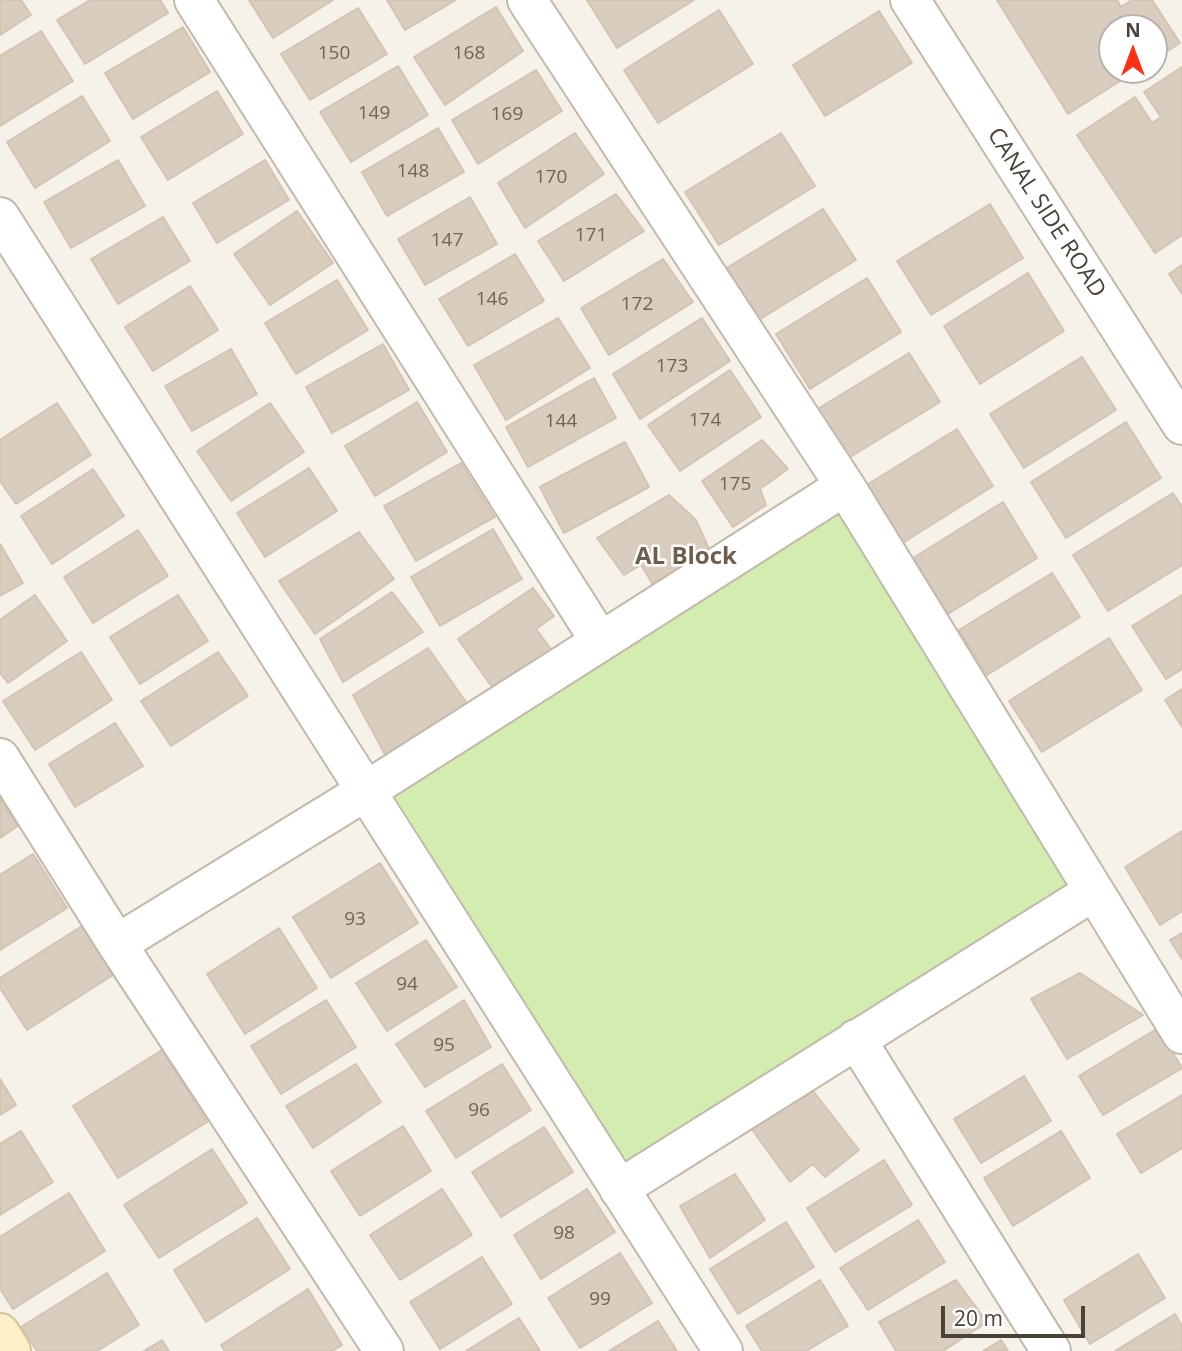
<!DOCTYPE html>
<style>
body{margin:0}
#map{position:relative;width:1182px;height:1351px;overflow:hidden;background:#f6f1e9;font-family:"Open Sans",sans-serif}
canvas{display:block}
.north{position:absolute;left:1098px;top:14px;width:70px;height:70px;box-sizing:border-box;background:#fff;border:2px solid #b7b3af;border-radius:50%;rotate:0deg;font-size:19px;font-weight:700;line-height:28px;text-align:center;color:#4a4237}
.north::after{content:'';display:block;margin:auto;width:24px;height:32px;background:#ff3017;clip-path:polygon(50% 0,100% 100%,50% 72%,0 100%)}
.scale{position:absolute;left:941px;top:1306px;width:144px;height:32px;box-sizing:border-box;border:4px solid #4a4237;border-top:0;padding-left:9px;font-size:21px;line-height:24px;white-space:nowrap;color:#4a4237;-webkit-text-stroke:5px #fff;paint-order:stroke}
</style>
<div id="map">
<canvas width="1182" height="1351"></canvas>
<div class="north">N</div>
<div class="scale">20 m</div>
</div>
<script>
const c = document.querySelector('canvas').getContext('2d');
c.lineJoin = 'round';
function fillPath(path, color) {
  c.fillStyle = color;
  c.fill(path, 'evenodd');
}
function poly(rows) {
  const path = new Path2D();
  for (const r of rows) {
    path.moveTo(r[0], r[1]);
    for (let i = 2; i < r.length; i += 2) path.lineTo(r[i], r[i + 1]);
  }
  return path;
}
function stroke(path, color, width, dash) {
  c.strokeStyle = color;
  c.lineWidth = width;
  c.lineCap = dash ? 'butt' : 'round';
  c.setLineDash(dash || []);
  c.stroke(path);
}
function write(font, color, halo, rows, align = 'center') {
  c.font = font + ' "Open Sans",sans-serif';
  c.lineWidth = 5;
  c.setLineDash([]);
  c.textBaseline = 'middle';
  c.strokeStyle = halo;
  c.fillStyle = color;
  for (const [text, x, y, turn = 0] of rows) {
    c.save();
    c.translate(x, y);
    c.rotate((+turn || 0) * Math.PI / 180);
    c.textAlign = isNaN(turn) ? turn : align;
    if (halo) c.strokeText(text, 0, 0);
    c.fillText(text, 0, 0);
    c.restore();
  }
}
fillPath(poly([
 [837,510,1070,891,617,1166,389,795]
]), '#d3ecb0');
const building = poly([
 [0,0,21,0,31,15,0,35,0,0],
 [90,0,160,0,168,13,85,64,57,20,90,0],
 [249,0,333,0,273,38,249,0],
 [387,0,456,0,405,30,387,0],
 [587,0,694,0,617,48,587,0],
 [997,0,1117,0,1121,7,1132,0,1152,0,1180,43,1154,60,1154,28,1112,28,1112,54,1108,49,1102,53,1120,81,1068,114,997,0],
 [496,7,523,51,445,105,414,57,496,7],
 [358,8,387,54,310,100,281,54,358,8],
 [719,10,753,64,658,123,624,70,719,10],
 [879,11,912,63,825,116,793,65,879,11],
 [183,27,210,72,133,119,105,73,183,27],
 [41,31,73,81,0,126,0,56,41,31],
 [398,66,428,115,351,162,320,112,398,66],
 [1182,67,1182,235,1155,253,1077,135,1135,97,1152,123,1161,117,1144,92,1182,67],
 [536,70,562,111,478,164,452,120,536,70],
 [217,91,243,134,168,180,141,137,217,91],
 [82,96,110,141,35,188,7,142,82,96],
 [438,128,464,172,387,216,362,172,438,128],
 [575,133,604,174,525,228,498,183,575,133],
 [781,133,815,186,719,245,685,192,781,133],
 [118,160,145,206,71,248,44,202,118,160],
 [265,160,289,200,217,243,193,203,265,160],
 [616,194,644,231,564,281,538,241,616,194],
 [470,197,497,244,425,285,398,239,470,197],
 [990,204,1023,258,931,315,897,261,990,204],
 [823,209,856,260,757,321,725,269,823,209],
 [297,211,333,263,270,305,234,254,297,211],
 [163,217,190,261,118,304,91,259,163,217],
 [515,254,544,301,468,346,439,299,515,254],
 [663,259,693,302,609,355,581,308,663,259],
 [1182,265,1182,294,1169,274,1182,265],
 [1028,273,1064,331,980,384,944,326,1028,273],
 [867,278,901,332,810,389,776,334,867,278],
 [337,280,368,330,296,374,265,323,337,280],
 [190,286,218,330,153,371,125,327,190,286],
 [558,318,590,368,506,420,474,365,558,318],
 [702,318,730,361,640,419,613,374,702,318],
 [383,344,409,390,332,433,306,387,383,344],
 [231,349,257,394,192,431,165,386,231,349],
 [909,353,940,402,847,459,816,410,909,353],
 [1082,357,1116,410,1024,468,990,414,1082,357],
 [730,370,761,417,680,471,648,425,730,370],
 [594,378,616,418,528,467,506,427,594,378],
 [417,402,447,452,375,496,345,446,417,402],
 [57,403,91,455,16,504,0,481,0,440,57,403],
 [270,403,304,452,231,501,197,451,270,403],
 [1126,422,1161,478,1066,538,1031,482,1126,422],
 [957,429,993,486,901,544,865,486,957,429],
 [762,440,788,469,760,489,766,505,733,527,702,481,762,440],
 [625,442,649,487,564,533,540,487,625,442],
 [461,463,495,517,416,561,384,506,461,463],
 [309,468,337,511,265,557,237,513,309,468],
 [93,469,124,516,52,564,21,516,93,469],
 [1173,493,1182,507,1182,565,1108,611,1073,555,1173,493],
 [669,495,696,520,716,565,655,588,641,565,624,575,597,538,669,495],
 [1003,502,1037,558,948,614,913,558,1003,502],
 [493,529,522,579,440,626,411,577,493,529],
 [138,530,168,576,93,623,64,577,138,530],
 [359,532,394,579,315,634,279,581,359,532],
 [0,544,23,583,0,596,0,544],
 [1052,573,1080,617,987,675,959,630,1052,573],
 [533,588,554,616,536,629,554,653,499,697,458,639,533,588],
 [392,592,423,632,343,682,320,639,392,592],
 [35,595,67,641,8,683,0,673,0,620,35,595],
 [178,595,208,641,140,684,110,637,178,595],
 [1182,595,1182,669,1166,679,1132,626,1182,595],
 [1109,638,1142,690,1042,752,1009,701,1109,638],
 [428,648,468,705,387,758,353,695,428,648],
 [81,652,112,700,35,750,3,701,81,652],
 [218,652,248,696,171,746,141,701,218,652],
 [1182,689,1182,727,1165,700,1182,689],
 [115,723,143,766,75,807,49,764,115,723],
 [0,798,18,826,0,838,0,798],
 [1182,831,1182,911,1160,925,1125,867,1182,831],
 [33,854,67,908,0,950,0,875,33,854],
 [380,863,418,923,331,978,293,917,380,863],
 [82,926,113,975,27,1030,0,988,0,978,82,926],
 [279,928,317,988,245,1034,207,974,279,928],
 [1182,933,1182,959,1170,940,1182,933],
 [426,940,457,987,387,1031,356,983,426,940],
 [1080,973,1143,1015,1067,1059,1031,999,1080,973],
 [326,1000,356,1047,281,1094,251,1046,326,1000],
 [464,1000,491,1047,425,1087,396,1044,464,1000],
 [1158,1028,1182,1068,1103,1115,1079,1076,1158,1028],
 [162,1050,207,1122,118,1178,73,1106,162,1050],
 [356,1064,381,1102,313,1148,286,1106,356,1064],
 [502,1064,531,1110,456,1158,426,1111,502,1064],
 [1024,1076,1051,1121,981,1163,954,1119,1024,1076],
 [0,1079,16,1105,0,1115,0,1079],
 [813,1091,859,1150,825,1177,813,1164,790,1182,751,1128,813,1091],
 [1182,1095,1182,1148,1141,1173,1117,1134,1182,1095],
 [403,1126,431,1171,360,1216,331,1171,403,1126],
 [544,1127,573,1172,501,1217,472,1172,544,1127],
 [21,1131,53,1182,0,1215,0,1144,21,1131],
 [1061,1131,1090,1178,1013,1226,984,1178,1061,1131],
 [212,1149,247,1203,159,1258,124,1205,212,1149],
 [884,1160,912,1205,835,1252,807,1208,884,1160],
 [735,1174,765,1220,710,1258,680,1206,735,1174],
 [442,1189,472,1235,400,1280,370,1235,442,1189],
 [587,1189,615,1232,541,1279,514,1235,587,1189],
 [69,1193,105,1251,13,1309,0,1289,0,1237,69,1193],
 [257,1218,290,1269,206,1322,174,1270,257,1218],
 [918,1220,945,1262,868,1310,840,1268,918,1220],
 [786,1222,814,1267,738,1314,710,1269,786,1222],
 [620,1253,652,1303,580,1348,548,1298,620,1253],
 [1138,1254,1165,1298,1090,1344,1064,1300,1138,1254],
 [482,1257,512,1304,440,1349,410,1302,482,1257],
 [107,1273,139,1325,97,1351,37,1351,21,1327,107,1273],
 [820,1280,848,1326,806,1351,762,1351,746,1326,820,1280],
 [956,1280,987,1322,943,1351,896,1351,879,1322,956,1280],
 [308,1289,342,1345,332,1351,225,1351,221,1345,308,1289],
 [1175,1314,1182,1326,1182,1351,1115,1351,1175,1314],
 [519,1318,540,1351,466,1351,519,1318],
 [658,1321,677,1351,609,1351,658,1321],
 [162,1340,169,1351,144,1351,162,1340],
 [1001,1340,1008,1351,983,1351,1001,1340]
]);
fillPath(building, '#d8cdbe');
stroke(building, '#d3c4b1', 2);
const minor = poly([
 [194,0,600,641],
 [527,0,845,486,1182,1034],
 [0,217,723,1351],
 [0,758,117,944,384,1351],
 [117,944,366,791,845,486],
 [856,1039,1051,1351],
 [619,1189,1094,891]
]);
const tertiary = poly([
 [910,0,1182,425]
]);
const secondary = poly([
 [0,1333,11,1351]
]);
stroke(minor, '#c2b9ab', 42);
stroke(tertiary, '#c2b9ab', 42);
stroke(secondary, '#d8c497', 42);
stroke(minor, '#fff', 38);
stroke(tertiary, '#fff', 38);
stroke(secondary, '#fff0ca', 38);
write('19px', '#6e6559', null, [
 ["150",334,54],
 ["168",469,54],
 ["149",374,114],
 ["169",507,115],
 ["148",413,172],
 ["170",551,178],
 ["171",591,236],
 ["147",447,241],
 ["146",492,300],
 ["172",637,305],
 ["173",672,367],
 ["174",705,421],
 ["144",561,422],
 ["175",735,485],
 ["93",355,920],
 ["94",407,985],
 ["95",444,1046],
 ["96",479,1111],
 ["98",564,1234],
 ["99",600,1300]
]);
write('23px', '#4a4237', '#fff', [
 ["CANAL SIDE ROAD",1046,213,57]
]);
write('bold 24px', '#6e5f4d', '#fff', [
 ["AL Block",686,557]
]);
</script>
